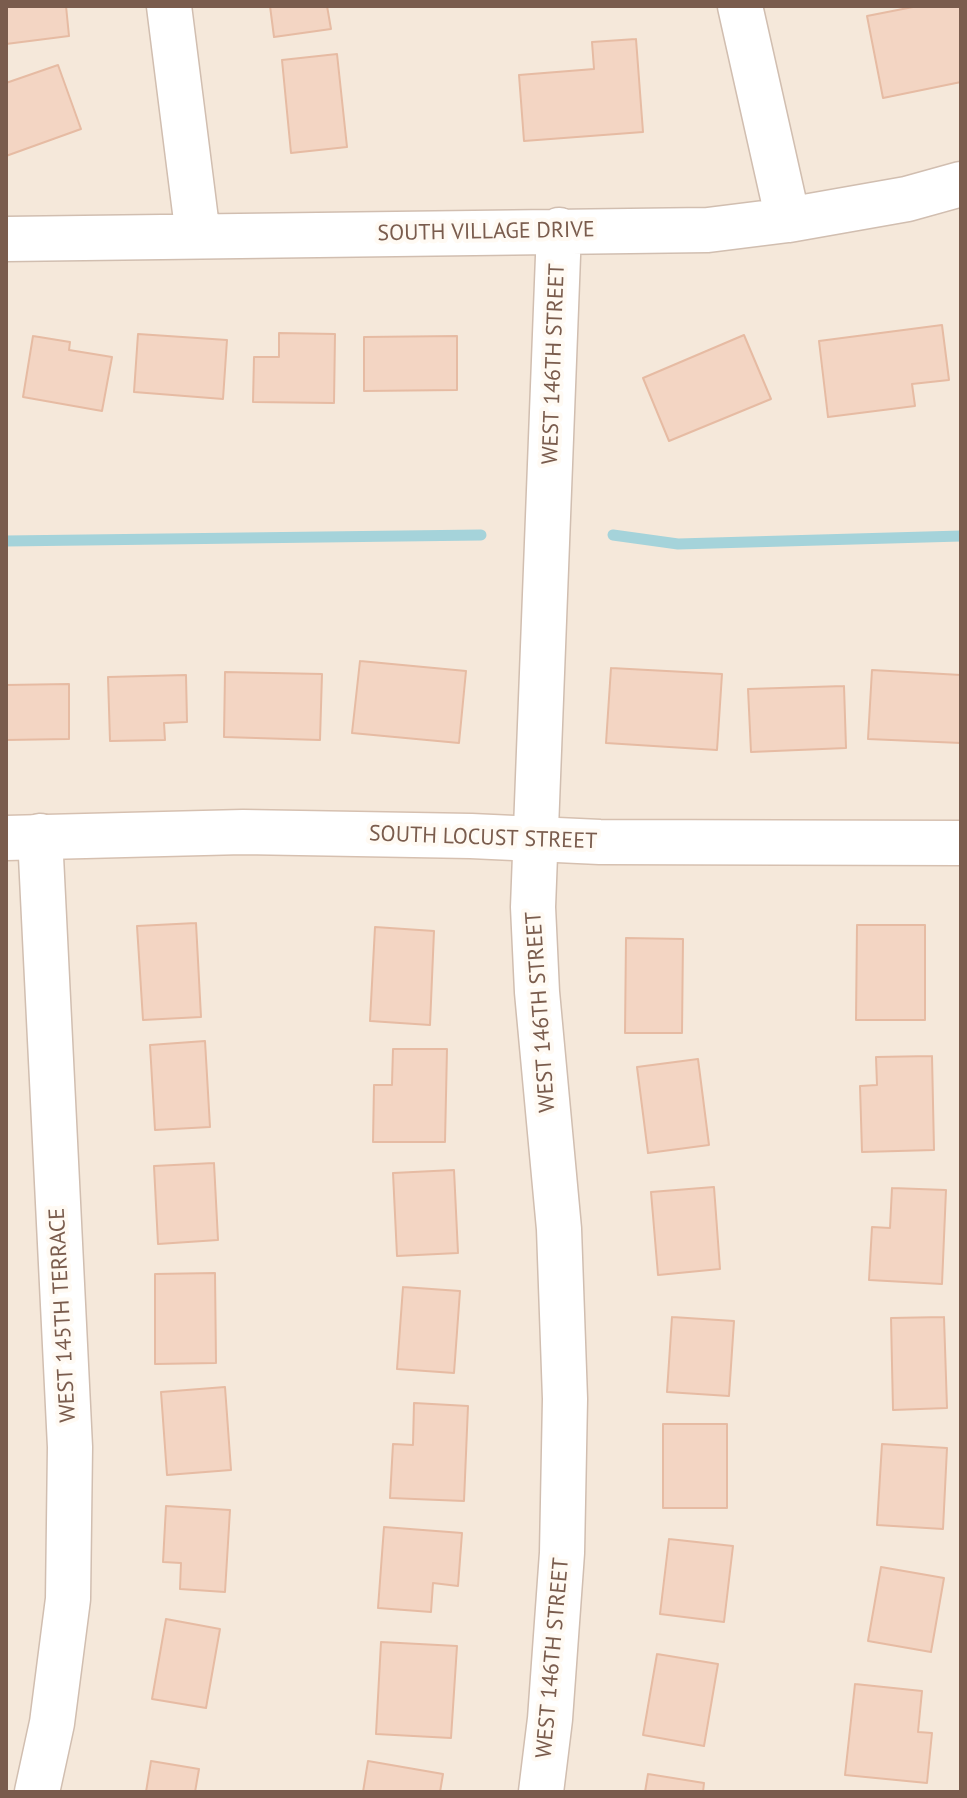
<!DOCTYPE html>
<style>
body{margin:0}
#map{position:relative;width:967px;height:1798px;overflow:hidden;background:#fdf6ec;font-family:"PT Sans",sans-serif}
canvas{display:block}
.frame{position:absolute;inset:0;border:8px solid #7a5c4d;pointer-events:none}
</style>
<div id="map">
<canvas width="967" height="1798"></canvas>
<div class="frame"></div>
</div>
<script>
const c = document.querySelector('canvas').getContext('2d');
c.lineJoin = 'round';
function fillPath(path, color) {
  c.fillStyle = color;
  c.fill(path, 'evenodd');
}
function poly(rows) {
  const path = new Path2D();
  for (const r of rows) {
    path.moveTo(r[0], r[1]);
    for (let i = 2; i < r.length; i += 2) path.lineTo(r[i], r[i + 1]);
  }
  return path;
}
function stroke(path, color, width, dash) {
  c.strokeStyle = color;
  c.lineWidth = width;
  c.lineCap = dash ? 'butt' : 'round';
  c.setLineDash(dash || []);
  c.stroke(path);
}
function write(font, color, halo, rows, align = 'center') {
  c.font = font + ' "PT Sans",sans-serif';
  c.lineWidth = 8;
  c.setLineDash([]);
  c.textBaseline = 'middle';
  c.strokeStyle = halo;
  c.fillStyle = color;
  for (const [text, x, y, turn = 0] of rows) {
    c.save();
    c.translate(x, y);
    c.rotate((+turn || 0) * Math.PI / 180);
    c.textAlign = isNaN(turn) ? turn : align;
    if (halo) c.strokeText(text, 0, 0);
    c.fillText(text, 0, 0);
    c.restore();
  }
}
fillPath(poly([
 [6,6,961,6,961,1792,6,1792]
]), '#f5e8da');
stroke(poly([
 [613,535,678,544,961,536],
 [6,541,481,535]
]), '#a5d3da', 11);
const building = poly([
 [6,6,66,6,69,36,6,44,6,6],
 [270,6,327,6,331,29,274,37,270,6],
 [918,6,961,6,961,82,883,98,867,16,918,6],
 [636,39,643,132,524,141,519,75,594,69,592,42,636,39],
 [337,54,347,147,291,153,282,60,337,54],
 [58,65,81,129,6,156,6,83,58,65],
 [942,325,949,380,912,384,915,406,828,417,819,341,942,325],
 [279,333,335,334,334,403,253,402,254,357,279,357,279,333],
 [138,334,227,340,223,399,134,392,138,334],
 [744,335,771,399,669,441,643,378,744,335],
 [33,336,70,342,69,350,112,357,102,411,23,397,33,336],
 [457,336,457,390,364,391,364,337,457,336],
 [360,661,466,671,459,743,352,733,360,661],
 [611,668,722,674,717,750,606,743,611,668],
 [872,670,961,675,961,743,868,739,872,670],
 [225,672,322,674,320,740,224,737,225,672],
 [186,675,187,722,164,723,165,740,110,741,108,677,186,675],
 [69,684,69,739,6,740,6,685,69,684],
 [844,686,846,748,751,752,748,689,844,686],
 [196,923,201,1017,143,1020,137,926,196,923],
 [857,925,925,925,925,1020,856,1020,857,925],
 [375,927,434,931,430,1025,370,1021,375,927],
 [626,938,683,939,682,1033,625,1033,626,938],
 [205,1041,210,1127,155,1130,150,1045,205,1041],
 [393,1049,447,1049,445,1142,373,1142,374,1085,392,1085,393,1049],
 [932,1056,934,1150,862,1152,860,1086,877,1085,876,1057,932,1056],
 [698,1059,709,1145,648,1153,637,1067,698,1059],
 [214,1163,218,1240,158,1244,154,1166,214,1163],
 [454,1170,458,1253,397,1256,393,1173,454,1170],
 [714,1187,720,1269,658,1275,651,1192,714,1187],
 [892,1188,946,1190,942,1284,869,1280,872,1227,890,1228,892,1188],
 [215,1273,216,1363,155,1364,155,1274,215,1273],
 [403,1287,460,1291,454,1373,397,1369,403,1287],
 [672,1317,734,1321,729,1396,667,1392,672,1317],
 [944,1317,947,1408,893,1410,891,1318,944,1317],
 [225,1387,231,1470,167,1475,161,1392,225,1387],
 [414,1403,468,1406,464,1501,390,1498,393,1444,413,1445,414,1403],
 [663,1424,727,1424,727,1508,663,1508,663,1424],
 [882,1444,947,1448,943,1529,877,1525,882,1444],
 [166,1506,230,1510,225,1592,180,1589,181,1563,163,1562,166,1506],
 [384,1527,462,1533,458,1586,433,1583,431,1612,378,1608,384,1527],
 [669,1539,733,1546,724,1622,660,1614,669,1539],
 [881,1567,944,1578,931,1652,868,1641,881,1567],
 [166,1619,220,1629,206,1708,152,1699,166,1619],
 [381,1642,457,1646,451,1738,376,1734,381,1642],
 [657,1654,718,1664,704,1746,643,1735,657,1654],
 [855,1684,922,1691,918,1732,932,1733,927,1783,845,1775,855,1684],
 [151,1761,199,1769,195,1792,146,1792,151,1761],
 [368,1761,443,1774,440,1792,363,1792,368,1761],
 [648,1774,704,1783,703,1792,645,1792,648,1774]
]);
fillPath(building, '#f3d5c3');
stroke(building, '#e6bba3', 2);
const street = poly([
 [169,6,198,236],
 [740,6,788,220],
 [6,239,708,230,788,220,907,199,961,184],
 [37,1792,52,1723,68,1599,70,1447,40,836],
 [541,1792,550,1719,562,1553,565,1399,559,1229,537,992,533,907,559,230]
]);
const secondary = poly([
 [6,838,243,832,471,836,600,842,961,843]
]);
stroke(street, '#d1beb0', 47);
stroke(secondary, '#d6c0b0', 47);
stroke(street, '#fff', 44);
stroke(secondary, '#fff', 44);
write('22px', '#7a5c4d', '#fffaf3', [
 ["SOUTH VILLAGE DRIVE",486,232,-1],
 ["WEST 146TH STREET",554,364,-88],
 ["SOUTH LOCUST STREET",483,838,2],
 ["WEST 146TH STREET",541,1012,-94],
 ["WEST 145TH TERRACE",63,1315,-93],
 ["WEST 146TH STREET",553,1658,-85]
]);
</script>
